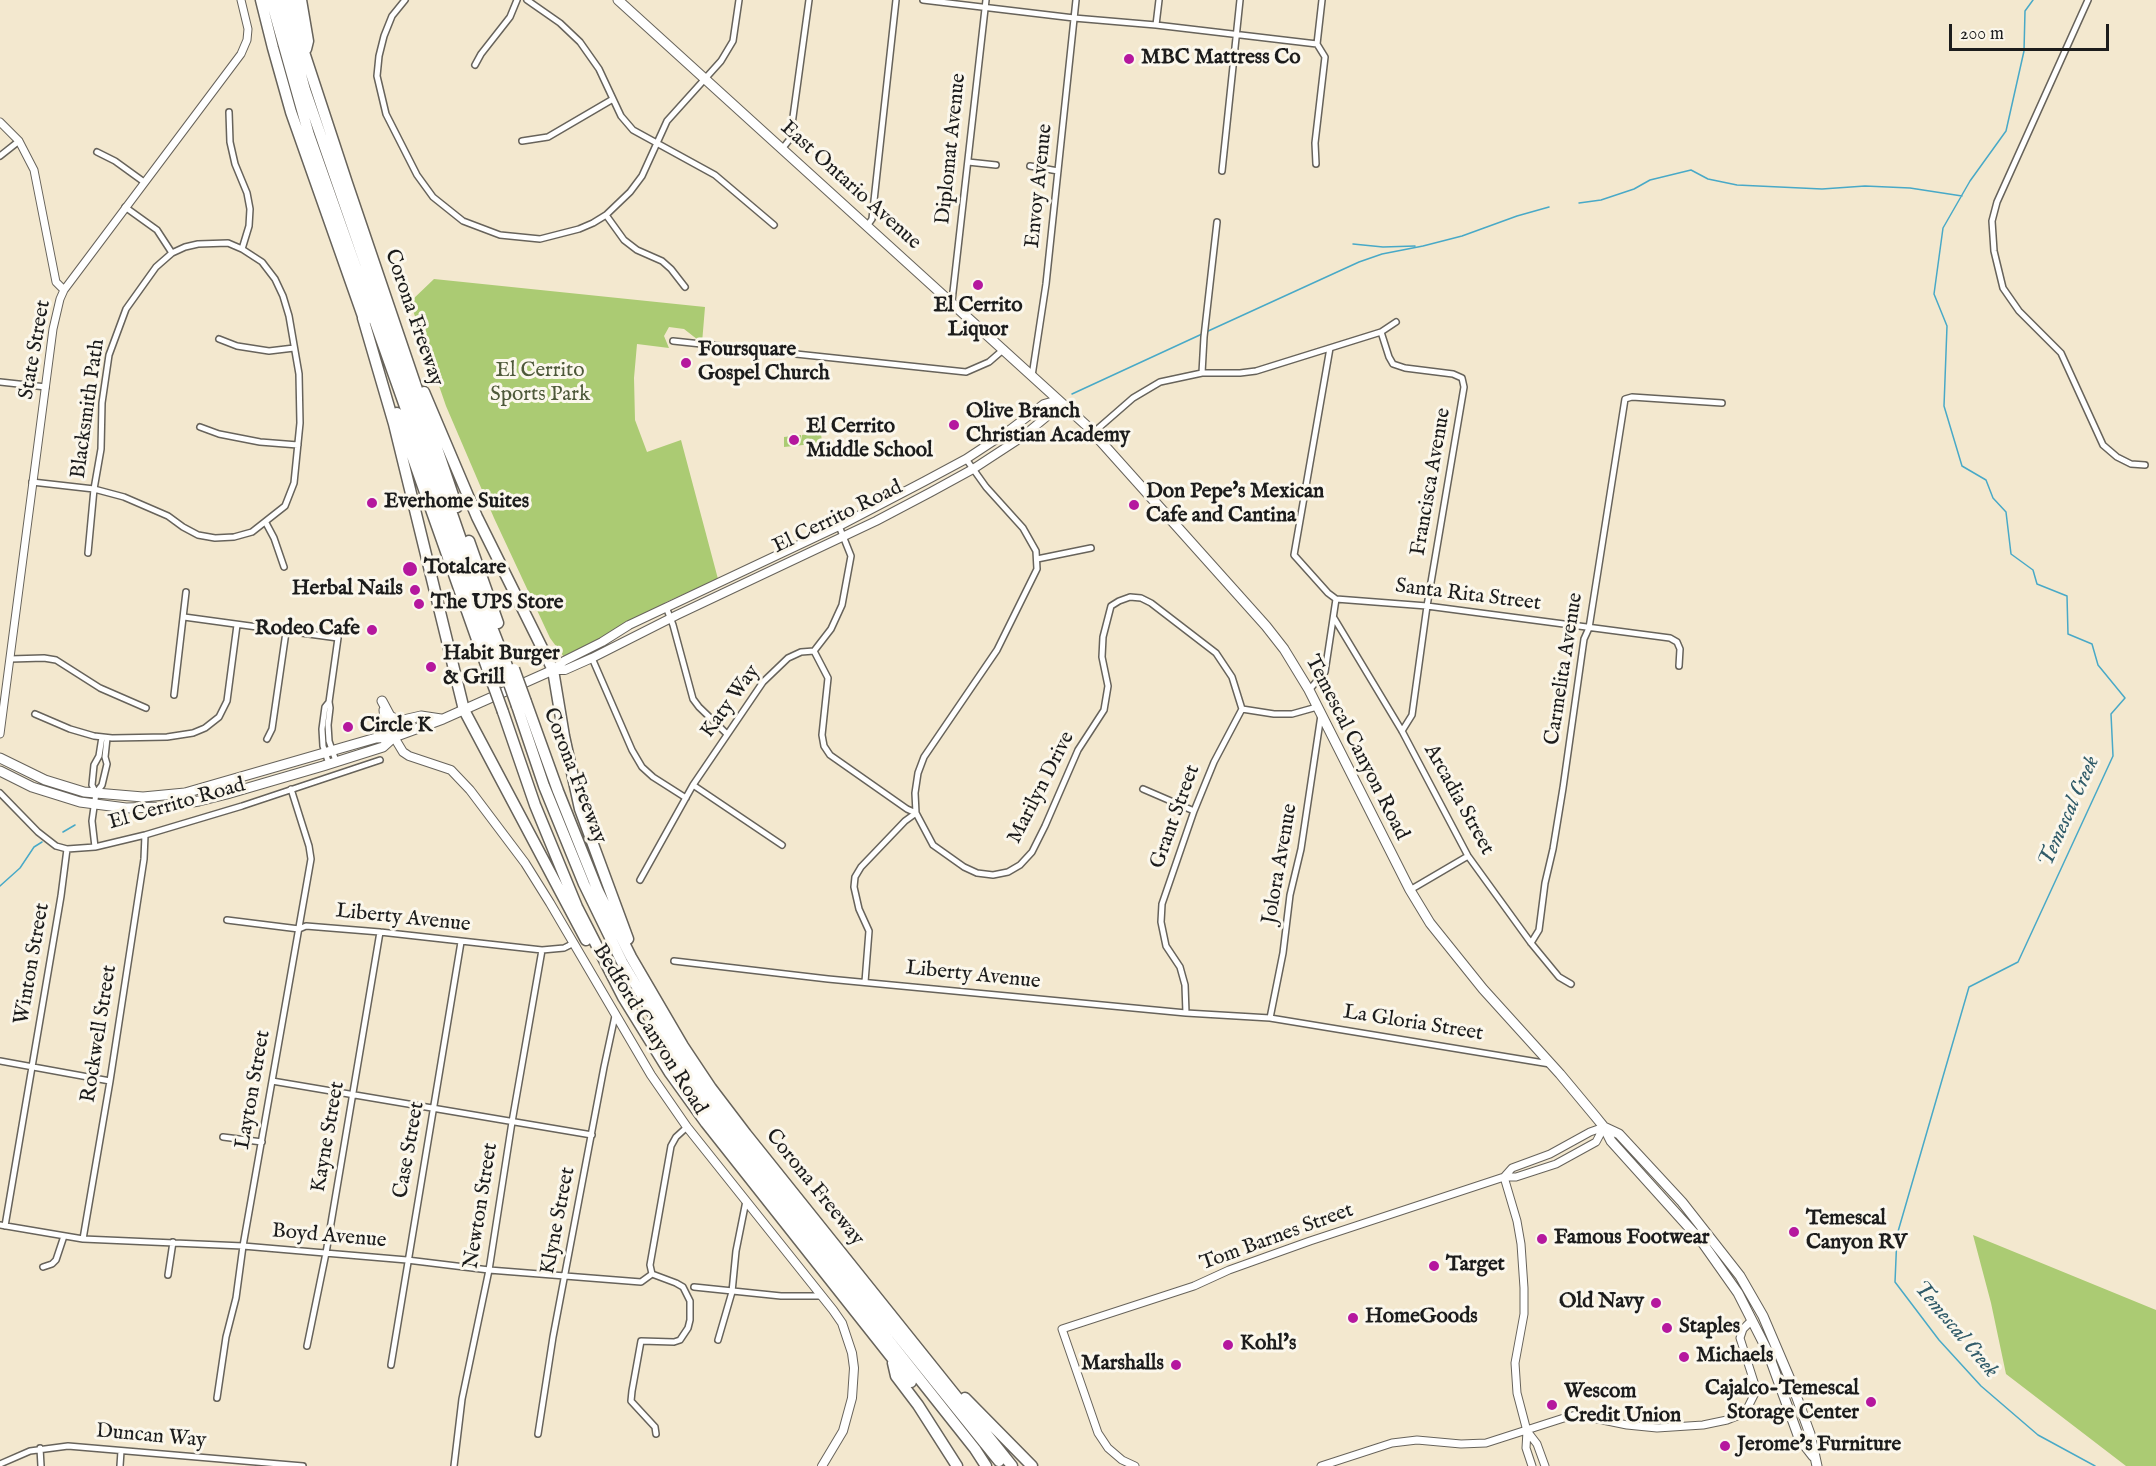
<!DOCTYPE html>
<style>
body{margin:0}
#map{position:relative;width:2156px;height:1466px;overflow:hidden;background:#f3e8cf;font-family:"IM FELL English",serif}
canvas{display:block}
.scale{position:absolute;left:1949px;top:24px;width:160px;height:27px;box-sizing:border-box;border:3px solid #1c1c1c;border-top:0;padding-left:8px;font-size:18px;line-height:21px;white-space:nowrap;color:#1c1c1c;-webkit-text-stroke:4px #fbf7ec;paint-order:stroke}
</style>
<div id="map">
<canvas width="2156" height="1466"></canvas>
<div class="scale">200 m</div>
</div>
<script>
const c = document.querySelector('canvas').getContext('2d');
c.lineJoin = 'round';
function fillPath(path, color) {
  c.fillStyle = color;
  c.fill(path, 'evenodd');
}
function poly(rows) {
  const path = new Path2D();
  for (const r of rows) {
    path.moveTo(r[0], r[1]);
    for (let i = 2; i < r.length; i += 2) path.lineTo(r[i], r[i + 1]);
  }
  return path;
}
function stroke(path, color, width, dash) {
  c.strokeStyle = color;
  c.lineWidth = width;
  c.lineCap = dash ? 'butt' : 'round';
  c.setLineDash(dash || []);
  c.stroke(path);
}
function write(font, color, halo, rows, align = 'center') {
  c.font = font + ' "IM FELL English",serif';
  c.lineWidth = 6;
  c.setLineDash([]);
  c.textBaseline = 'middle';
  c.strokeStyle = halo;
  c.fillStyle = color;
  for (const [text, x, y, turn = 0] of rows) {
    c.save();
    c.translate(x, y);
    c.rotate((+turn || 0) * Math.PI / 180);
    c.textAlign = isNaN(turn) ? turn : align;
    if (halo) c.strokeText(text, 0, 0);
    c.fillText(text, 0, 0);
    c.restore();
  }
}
fillPath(poly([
 [434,279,705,307,702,343,684,329,669,327,664,336,669,348,637,344,634,378,635,420,647,452,681,440,718,579,666,602,632,627,564,657,550,638,494,518,446,406,410,302],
 [821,433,822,443,784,447,784,437,801,435,802,441,802,435],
 [1973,1235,2156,1310,2156,1466,2126,1466,2006,1374,1991,1303]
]), '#abcb73');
stroke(poly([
 [2033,0,2025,11,2024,51,2006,131,1970,181,1943,228,1934,294,1947,326,1944,406,1962,466,1986,480,1993,498,2006,512,2011,554,2033,570,2037,584,2067,596,2068,634,2092,644,2098,665,2125,698,2111,714,2113,756,2018,962,1969,987,1897,1235,1895,1282,1939,1340,1981,1386,2038,1435,2095,1466],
 [1579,203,1601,200,1634,189,1650,180,1691,170,1708,179,1737,185,1822,189,1865,186,1910,188,1962,196],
 [1353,244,1383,247,1415,246],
 [1423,246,1462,236,1517,216,1549,207],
 [1206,332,1359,262,1382,254,1423,246],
 [1072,394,1202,334],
 [63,832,75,825],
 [0,886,20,868,34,847,42,842]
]), '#48a9c7', 1.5);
const minor = poly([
 [405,0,392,16,384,36,379,56,377,76,386,114,417,175,433,197,463,221,500,235,540,239,579,229,593,223,606,215,630,192,642,176,667,121,721,61,733,41,739,0],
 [527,0,560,23,580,42,599,69,621,116,633,130,715,175,774,225],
 [923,0,1074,18,1156,25,1317,44],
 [2088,0,1997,202,1992,221,1994,251,2003,288,2019,311,2061,353,2103,445,2117,457,2131,464,2145,465],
 [1156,25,1159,0],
 [475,65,481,54,510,17,517,0],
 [229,112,230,142,235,164,247,193,250,209,249,226,242,249],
 [522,141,548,137,613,99],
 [782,149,790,139,809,0],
 [97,152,115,161,144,182],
 [0,156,19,141],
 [968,162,996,165],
 [1316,164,1315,143,1325,57,1317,44,1322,0],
 [1030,166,1058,171],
 [1222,171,1240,0],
 [125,207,157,230,172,253],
 [606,215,624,240,637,250,662,261,671,269,685,287],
 [867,226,872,219,896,0],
 [952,301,986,0],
 [1381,332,1389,357,1393,364,1405,368,1453,374,1462,378,1464,387,1427,606,1412,715,1402,731],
 [219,339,237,346,269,351,294,348],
 [673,341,966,372,989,362,1004,349],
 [1330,348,1294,555,1328,593,1336,599],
 [1202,373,1204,337,1217,222],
 [1032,376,1046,284,1076,0],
 [0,382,46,387],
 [200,427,219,434,260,442,298,445],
 [1094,432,1133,398,1160,382,1202,373,1240,373,1256,371,1381,332,1396,322],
 [966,459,986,487,1023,528,1036,551,1037,569,997,650,924,757,918,773,915,793,916,813,933,845,964,867,977,873,993,875,1008,872,1020,865,1032,852,1045,826,1078,750,1104,710,1108,686,1102,657,1103,637,1111,606,1119,601,1130,597,1141,598,1151,603,1216,653,1232,677,1242,709],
 [32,482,94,489,124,497,168,516,183,527,198,535,215,538,234,537,252,532,285,506,294,483,300,423,299,374,289,316,283,296,275,279,262,262,242,249,228,243,198,244,185,247,172,253,156,267,126,309,109,355,102,403,101,449,94,489,88,553],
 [266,523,274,538,284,567],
 [1037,559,1091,548],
 [1336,599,1427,606,1670,638,1677,642,1680,649,1679,666],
 [666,607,673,625,693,699,699,707,727,734],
 [184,617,338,638,329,702,330,708,328,725,329,741,336,761],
 [1334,618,1402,731,1468,856,1531,943,1559,977,1571,984],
 [814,651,828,678,822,735,824,746,830,755,907,809,916,813,905,821,861,867,855,877,854,887,859,909,869,931,865,982],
 [592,658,632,750,642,767,653,777,686,798],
 [10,659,44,658,56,660,100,688,146,708],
 [1309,690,1325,672,1336,599],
 [174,695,186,592],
 [1242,709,1274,714,1292,714,1317,707],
 [35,714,70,729,94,736,112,738,167,737,193,733,205,728,219,717,227,701,237,625],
 [267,739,272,729,286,632],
 [329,764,323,746,322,729,325,707,329,702],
 [693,785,782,845],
 [1143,789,1194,811],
 [0,793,38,832,56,846,67,849,95,847,145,835,242,806,380,760],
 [96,793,92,785,94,765,99,756,102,737],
 [95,847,92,821,96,793,102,785,107,764,105,757,107,738],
 [640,880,693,785,763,682,788,658,801,652,814,651,831,629,842,605,851,556,839,526],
 [1410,890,1468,856],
 [227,920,299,929,306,926,380,932,542,950,564,948,574,943],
 [1531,943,1539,930,1545,883,1553,849,1563,788,1584,639,1589,628,1625,399,1632,397,1722,403],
 [674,961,828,979,1186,1013,1270,1018,1550,1064],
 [1186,1013,1185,985,1180,967,1166,946,1161,922,1162,904,1194,811,1214,762,1242,709],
 [1270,1018,1283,953,1290,895,1301,849,1321,715],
 [0,1061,110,1081],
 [272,1081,592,1135],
 [223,1137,262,1142],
 [0,1225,83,1239,243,1246,407,1260,489,1270,641,1282,652,1274],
 [5,1226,61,896,67,849],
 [83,1239,110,1081,144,859,145,835],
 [43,1267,52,1264,56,1260,64,1236],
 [168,1275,173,1242],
 [694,1287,781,1296,822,1296],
 [718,1340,732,1292,736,1251,746,1201],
 [307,1346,326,1253,380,932],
 [391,1365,461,942],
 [217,1398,226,1337,236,1298,243,1246,311,859,309,846,291,789],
 [538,1434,553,1337,604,1067,615,1016],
 [656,1434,655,1427,631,1401,632,1391,641,1341,674,1342,680,1340,688,1328,690,1320,690,1301,683,1287,676,1283,652,1274,650,1265,671,1146,676,1137,687,1127],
 [40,1448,41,1466],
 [0,1464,30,1451,68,1446,303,1466],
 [120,1466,121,1451],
 [454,1466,462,1399,489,1270,512,1122,542,950]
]);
const tertiary = poly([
 [0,122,19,141,34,170,56,282,64,290],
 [0,734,53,329,60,299,64,290,241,54,247,40,248,29,241,0],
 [1504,1177,1517,1221,1521,1244,1524,1288,1524,1314,1515,1363,1517,1393,1527,1431,1537,1444,1545,1466],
 [1504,1177,1512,1168,1550,1154,1590,1132,1604,1127],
 [1527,1431,1526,1448,1532,1466],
 [1135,1466,1122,1460,1108,1448,1098,1433,1062,1329,1194,1286,1229,1270,1310,1241,1504,1177,1516,1177,1556,1164,1596,1142,1604,1127],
 [1321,1466,1392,1443,1417,1440,1461,1444,1486,1443,1567,1417,1578,1415,1627,1425,1657,1428,1703,1425,1727,1420,1742,1414,1747,1409,1754,1395,1754,1382,1740,1338,1743,1329,1752,1320]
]);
const secondary = poly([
 [553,670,565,670,592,658,677,615,876,521,931,492,973,469,1022,437,1051,413,1058,400],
 [553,670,564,661,602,642,629,625,839,526,925,481,966,459,1007,432,1044,404,1058,400],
 [394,737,403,752,409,756,451,770,470,790,525,863,550,903,651,1075,687,1127,833,1310,842,1323,852,1353,854,1368,852,1398,843,1431,822,1466]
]);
const primary = poly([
 [618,0,1087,426,1266,626,1284,649,1309,690,1410,890,1430,923,1483,989,1560,1074,1595,1116,1604,1127,1611,1141,1702,1242,1738,1293,1767,1350,1799,1438,1813,1456],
 [382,701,390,716,399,721,421,716,441,719],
 [376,738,386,729,384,710],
 [0,758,45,780,84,792,143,797,185,793,376,738,394,737,443,719,553,670],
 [0,771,32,787,80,802,126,808,161,807,199,801,227,794,323,766,383,747,394,737],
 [1604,1127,1619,1134,1682,1202,1740,1276,1763,1316,1792,1384,1810,1434,1817,1466]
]);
const motorway = poly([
 [261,0,273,48,291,112,365,322],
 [271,0,309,135,500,675],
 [281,0,305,90,486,612,509,671],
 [291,0,300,40,347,183,457,507],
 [301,0,308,41,306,49],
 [363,318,394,424,464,710,586,940],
 [424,392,477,517,553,670,564,736,580,809,628,939],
 [397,413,491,679],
 [469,541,498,623],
 [526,702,558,791,598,891,631,957,683,1046,711,1088,746,1134,1012,1466],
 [517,706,544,786,584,884,622,962,676,1052,729,1126,999,1461],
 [503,712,535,805,577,907,623,997,670,1073,706,1123,911,1382],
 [660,1040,707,1111,975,1449,986,1466],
 [893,1363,896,1376,918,1405,957,1466],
 [965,1398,1032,1466]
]);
stroke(minor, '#67635b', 8);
stroke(tertiary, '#67635b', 9);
stroke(secondary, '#67635b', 10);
stroke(primary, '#67635b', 11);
stroke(motorway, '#67635b', 13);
stroke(minor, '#fff', 5);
stroke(tertiary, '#fff', 7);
stroke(secondary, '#fff', 8);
stroke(primary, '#fff', 9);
stroke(motorway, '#fff', 10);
const motorwayBridge = poly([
 [514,669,526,702],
 [505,672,517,706],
 [491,679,503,712]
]);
stroke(motorwayBridge, '#67635b', 13, []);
stroke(motorwayBridge, '#fff', 10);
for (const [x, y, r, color] of [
 [1129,59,6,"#b5179e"],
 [978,285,6,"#b5179e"],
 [686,363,6,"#b5179e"],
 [954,425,6,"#b5179e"],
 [794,440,6,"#b5179e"],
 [372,503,6,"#b5179e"],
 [1134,505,6,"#b5179e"],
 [410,569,8,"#b5179e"],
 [415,590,6,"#b5179e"],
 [419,604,6,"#b5179e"],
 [372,630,6,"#b5179e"],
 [431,667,6,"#b5179e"],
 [348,727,6,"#b5179e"],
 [1794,1232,6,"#b5179e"],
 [1542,1239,6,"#b5179e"],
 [1434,1266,6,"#b5179e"],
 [1656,1303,6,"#b5179e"],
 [1353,1318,6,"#b5179e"],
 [1667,1328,6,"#b5179e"],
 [1228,1345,6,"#b5179e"],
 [1684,1357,6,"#b5179e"],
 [1176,1365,6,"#b5179e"],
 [1871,1402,6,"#b5179e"],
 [1552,1405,6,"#b5179e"],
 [1725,1446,6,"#b5179e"]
]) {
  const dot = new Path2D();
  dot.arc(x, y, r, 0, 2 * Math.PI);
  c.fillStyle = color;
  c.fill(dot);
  stroke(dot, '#fbf7ec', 2);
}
write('bold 21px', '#1c1c1c', '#fbf7ec', [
 ["MBC Mattress Co",1141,59],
 ["El Cerrito",978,307,"center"],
 ["Liquor",978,331,"center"],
 ["Foursquare",698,351],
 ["Gospel Church",698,375],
 ["Olive Branch",966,413],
 ["Christian Academy",966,437],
 ["El Cerrito",806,428],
 ["Middle School",806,452],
 ["Don Pepe's Mexican",1146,493],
 ["Cafe and Cantina",1146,517],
 ["Everhome Suites",384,503],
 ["Totalcare",424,569],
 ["Herbal Nails",403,590,"right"],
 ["The UPS Store",431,604],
 ["Rodeo Cafe",360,630,"right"],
 ["Habit Burger",443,655],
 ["& Grill",443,679],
 ["Circle K",360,727],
 ["Temescal",1806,1220],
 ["Canyon RV",1806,1244],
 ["Famous Footwear",1554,1239],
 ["Target",1446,1266],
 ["Old Navy",1644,1303,"right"],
 ["HomeGoods",1365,1318],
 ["Staples",1679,1328],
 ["Kohl's",1240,1345],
 ["Michaels",1696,1357],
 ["Marshalls",1164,1365,"right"],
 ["Cajalco-Temescal",1859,1390,"right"],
 ["Storage Center",1859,1414,"right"],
 ["Wescom",1564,1393],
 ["Credit Union",1564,1417],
 ["Jerome's Furniture",1737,1446]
], 'left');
write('21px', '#1c1c1c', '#fbf7ec', [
 ["Diplomat Avenue",952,149,-84],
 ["East Ontario Avenue",850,186,42],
 ["Envoy Avenue",1040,186,-84],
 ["Corona Freeway",413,318,71],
 ["State Street",36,350,-80],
 ["Blacksmith Path",89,409,-82],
 ["Francisca Avenue",1432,482,-80],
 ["El Cerrito Road",838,518,-26],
 ["Santa Rita Street",1468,596,7],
 ["Carmelita Avenue",1565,669,-81],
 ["Katy Way",731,702,-54],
 ["Temescal Canyon Road",1356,748,63],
 ["Corona Freeway",574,776,69],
 ["Marilyn Drive",1042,788,-63],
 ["Arcadia Street",1458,800,61],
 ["El Cerrito Road",177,805,-16],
 ["Grant Street",1176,817,-70],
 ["Jolora Avenue",1281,864,-80],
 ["Liberty Avenue",403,919,6],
 ["Winton Street",33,964,-80],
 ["Liberty Avenue",973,976,6],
 ["La Gloria Street",1413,1024,9],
 ["Bedford Canyon Road",649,1030,58],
 ["Rockwell Street",100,1034,-81],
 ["Layton Street",254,1090,-80],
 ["Kayne Street",329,1137,-80],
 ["Case Street",410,1150,-80],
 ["Corona Freeway",814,1188,51],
 ["Newton Street",482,1206,-81],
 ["Klyne Street",559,1221,-79],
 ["Boyd Avenue",329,1237,5],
 ["Tom Barnes Street",1277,1238,-20],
 ["Duncan Way",151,1437,5]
]);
write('21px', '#4e593a', '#fbf7ec', [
 ["El Cerrito",540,372],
 ["Sports Park",540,396]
]);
write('italic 22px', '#305b69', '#fbf7ec', [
 ["Temescal Creek",2070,812,-66],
 ["Temescal Creek",1955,1330,50]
]);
</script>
